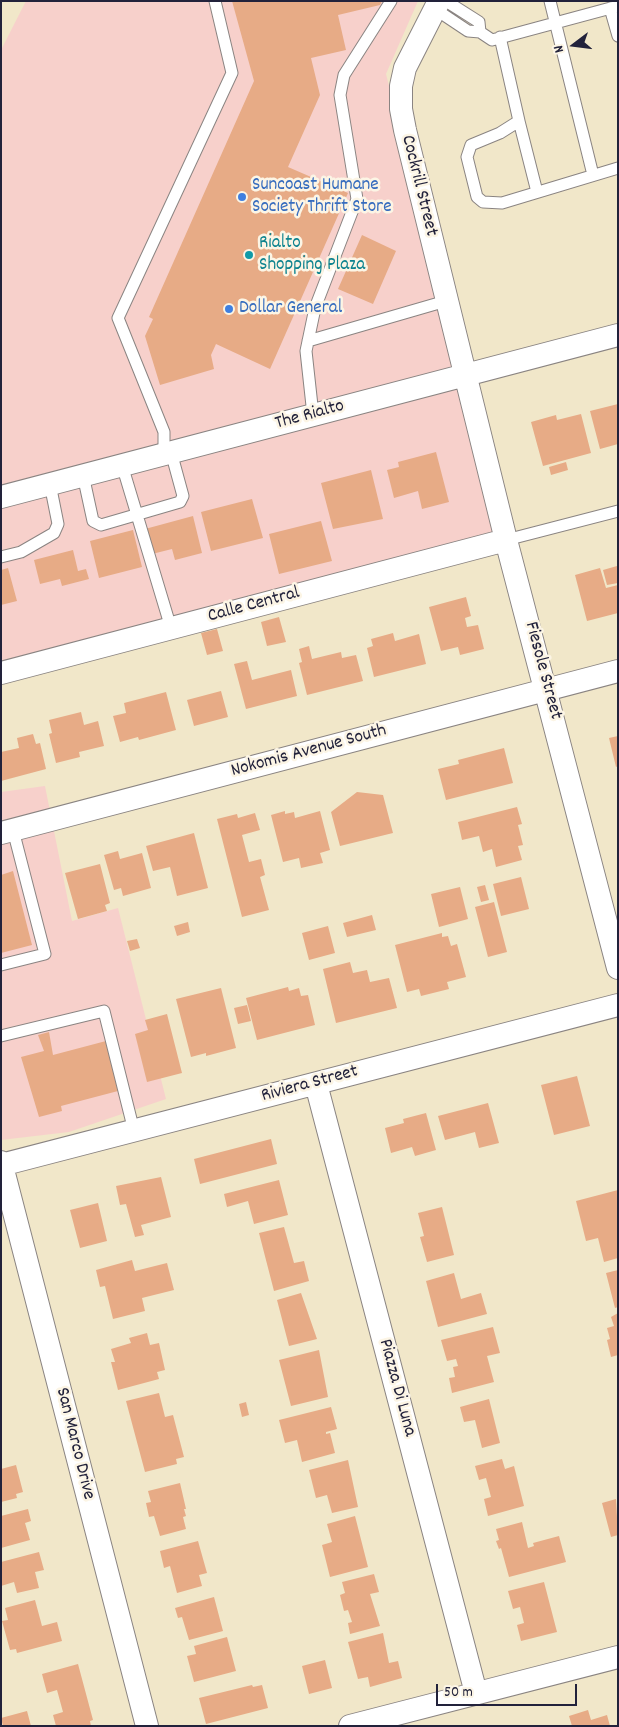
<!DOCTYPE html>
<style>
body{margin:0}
#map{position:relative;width:619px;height:1727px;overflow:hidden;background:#f1e7c9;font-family:Dekko,sans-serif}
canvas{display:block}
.frame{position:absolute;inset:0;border:2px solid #22223b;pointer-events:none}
.north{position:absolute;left:549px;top:20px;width:50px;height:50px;-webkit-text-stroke:4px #fcf5e5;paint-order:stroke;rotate:255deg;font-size:14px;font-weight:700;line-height:20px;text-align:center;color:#22223b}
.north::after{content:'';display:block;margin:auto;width:18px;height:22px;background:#22223b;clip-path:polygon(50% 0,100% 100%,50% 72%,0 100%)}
.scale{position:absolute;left:436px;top:1684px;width:141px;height:22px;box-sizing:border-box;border:2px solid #22223b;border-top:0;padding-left:6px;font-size:15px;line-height:18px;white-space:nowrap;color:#22223b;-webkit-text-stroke:4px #fcf5e5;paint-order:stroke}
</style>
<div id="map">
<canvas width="619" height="1727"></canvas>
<div class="frame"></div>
<div class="north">N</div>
<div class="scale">50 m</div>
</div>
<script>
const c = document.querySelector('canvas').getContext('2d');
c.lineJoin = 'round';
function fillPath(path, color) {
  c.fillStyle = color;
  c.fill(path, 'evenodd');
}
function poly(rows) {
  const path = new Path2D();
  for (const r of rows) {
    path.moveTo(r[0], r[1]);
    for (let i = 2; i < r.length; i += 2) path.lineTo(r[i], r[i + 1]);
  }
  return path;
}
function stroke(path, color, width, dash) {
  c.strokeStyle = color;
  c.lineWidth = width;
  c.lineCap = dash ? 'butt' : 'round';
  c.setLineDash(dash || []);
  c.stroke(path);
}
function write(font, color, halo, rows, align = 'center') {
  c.font = font + ' Dekko,sans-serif';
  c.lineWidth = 5;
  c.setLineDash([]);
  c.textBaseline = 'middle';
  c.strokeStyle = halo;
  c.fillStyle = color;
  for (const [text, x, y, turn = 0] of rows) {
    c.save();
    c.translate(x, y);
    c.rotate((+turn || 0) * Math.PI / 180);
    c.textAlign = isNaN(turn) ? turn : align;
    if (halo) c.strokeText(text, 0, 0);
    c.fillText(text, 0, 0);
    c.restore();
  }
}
fillPath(poly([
 [26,1,418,1,386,74,450,330,513,535,1,666,1,50],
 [45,786,72,921,118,908,166,1099,69,1132,1,1140,1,792]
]), '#f7d0cb');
fillPath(poly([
 [232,1,382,1,380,5,338,15,346,50,311,58,320,95,288,167,348,193,270,369,216,344,211,355,214,369,160,385,145,336,153,319,149,317,254,81],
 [362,235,396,251,373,304,338,289],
 [618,404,618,444,600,449,590,411],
 [581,414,591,453,543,466,531,422,556,415,557,420],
 [436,452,449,502,422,509,418,491,394,498,387,470,399,467,398,462],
 [566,462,568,470,551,475,549,467],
 [371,470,383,519,333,529,321,483],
 [252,499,263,538,211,551,201,512],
 [193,516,202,553,175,560,172,549,152,554,145,529],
 [321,521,332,561,279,574,269,534],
 [133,530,142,567,99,578,90,541],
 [73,550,78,571,86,569,89,579,62,586,60,579,40,584,34,560],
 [617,566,618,583,607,585,603,570],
 [8,568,17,601,1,605,1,570],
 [600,568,606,588,618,585,618,613,587,621,575,575],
 [466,597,471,616,465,618,467,627,478,625,484,649,460,655,458,647,441,651,429,607],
 [279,617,286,642,267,646,261,622],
 [217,629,223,651,207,655,201,633],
 [393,633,395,641,419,634,426,664,374,677,367,648,373,646,371,639],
 [309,646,312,659,341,652,342,658,356,655,363,681,307,695,299,663,302,662,299,649],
 [247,661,252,680,291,670,297,696,246,709,234,664],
 [221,691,228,717,194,726,187,700],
 [166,692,176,730,139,740,138,737,120,742,113,716,126,713,124,703],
 [81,712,84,725,98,721,104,746,79,752,80,757,56,763,49,734,52,733,49,720],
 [33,734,36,744,40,743,46,769,1,781,1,752,19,748,17,738],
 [618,736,618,766,616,767,609,738],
 [504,748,513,783,446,800,438,769,459,764,458,760],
 [357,792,383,795,393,833,340,846,331,812],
 [517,807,522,824,518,825,523,845,518,846,522,860,496,867,492,849,483,852,479,836,462,840,458,822],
 [285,811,285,814,294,812,295,818,320,811,330,850,320,853,323,863,301,868,299,858,283,862,271,815],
 [255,813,260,830,242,835,249,862,261,859,265,875,260,877,269,910,242,917,217,819,237,814,238,818],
 [194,833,208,888,177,896,170,867,153,871,146,846],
 [118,851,120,859,142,853,151,888,123,896,121,888,114,890,104,855],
 [100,864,110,903,105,905,107,911,78,919,65,873],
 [13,871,32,945,1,953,1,875],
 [521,877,529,909,501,916,493,884],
 [485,885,489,900,481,902,477,887],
 [460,887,468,919,439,927,431,894],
 [494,902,507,952,488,957,475,907],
 [372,915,376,930,347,937,343,923],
 [188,922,190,932,177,936,174,926],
 [328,926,335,953,309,960,302,933],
 [442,933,442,937,448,936,451,946,457,944,466,977,447,982,449,989,421,996,419,989,407,992,395,945],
 [137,939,140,948,130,951,127,941],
 [350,962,353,973,367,970,370,982,389,978,397,1008,336,1023,323,969],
 [288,987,289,991,299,988,301,996,308,995,315,1025,257,1040,246,998],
 [221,988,236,1048,206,1056,206,1053,191,1057,176,999],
 [247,1005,251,1021,238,1024,234,1008],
 [167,1014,182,1073,147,1082,135,1034,148,1030,145,1020],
 [49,1032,53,1055,106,1041,118,1091,61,1106,62,1111,39,1117,21,1057,44,1051,38,1035],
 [577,1076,590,1126,554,1135,541,1085],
 [488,1103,499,1143,479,1148,475,1132,445,1140,438,1116],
 [426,1113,436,1150,415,1156,412,1147,391,1153,385,1128,404,1123,403,1119],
 [271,1139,277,1164,200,1184,194,1159],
 [161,1177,171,1217,141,1225,144,1235,135,1237,126,1204,120,1205,116,1186],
 [279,1180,288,1215,254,1224,248,1201,227,1207,224,1194],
 [618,1190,618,1258,604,1262,598,1238,586,1241,576,1201],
 [98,1203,107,1241,80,1248,70,1210],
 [442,1207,454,1255,427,1262,420,1237,424,1236,418,1213],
 [284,1227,294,1263,304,1261,309,1281,274,1291,259,1233],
 [132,1260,135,1271,167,1263,174,1290,142,1298,145,1311,113,1319,105,1286,100,1287,96,1270],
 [618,1270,618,1307,615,1308,606,1273],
 [454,1273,461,1299,481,1293,487,1314,438,1327,426,1281],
 [301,1293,317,1339,289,1346,277,1300],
 [618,1313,618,1355,611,1357,607,1340,610,1339,607,1328,614,1326,611,1317],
 [493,1327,500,1353,487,1356,494,1382,452,1393,449,1378,455,1377,453,1367,458,1366,456,1359,447,1361,441,1340],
 [147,1333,150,1345,159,1343,165,1370,157,1372,159,1379,118,1390,111,1362,115,1362,111,1349,131,1343,129,1338],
 [319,1350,328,1397,291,1406,279,1360],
 [159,1393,165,1417,173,1415,184,1457,176,1459,177,1464,145,1472,126,1401],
 [489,1399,500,1443,482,1448,475,1420,464,1422,460,1407],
 [246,1402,249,1415,242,1417,239,1404],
 [331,1407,337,1429,326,1432,326,1434,330,1433,335,1453,302,1462,297,1440,285,1443,279,1420],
 [502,1459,505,1469,514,1466,524,1506,488,1516,484,1499,491,1497,486,1478,479,1480,475,1466],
 [348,1460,358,1507,332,1513,327,1495,316,1498,309,1470],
 [16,1465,23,1492,16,1494,17,1498,1,1502,1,1469],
 [180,1483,186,1509,184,1509,186,1516,183,1517,186,1529,160,1536,154,1516,149,1517,146,1503,151,1502,148,1491],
 [616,1499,618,1535,611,1537,602,1503],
 [28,1509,31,1521,25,1523,30,1540,1,1548,1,1516],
 [355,1516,368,1567,330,1577,322,1545,332,1542,327,1524],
 [522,1522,528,1548,534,1546,533,1543,559,1536,566,1562,509,1577,501,1548,499,1549,496,1541,499,1540,496,1529],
 [198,1541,207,1573,199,1575,202,1586,177,1593,170,1566,164,1568,160,1551],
 [39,1552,44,1570,35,1572,39,1588,17,1593,14,1582,1,1586,1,1562],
 [374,1574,379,1592,370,1594,380,1626,350,1634,348,1623,352,1622,348,1610,344,1611,340,1595,345,1593,342,1582],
 [544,1582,557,1632,521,1641,517,1625,524,1623,520,1607,513,1609,508,1591],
 [214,1597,223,1631,189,1640,182,1617,178,1618,175,1608],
 [35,1600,42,1626,57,1622,62,1641,17,1653,16,1649,10,1650,2,1621,8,1620,5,1608],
 [383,1633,389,1663,398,1661,402,1678,370,1687,368,1677,358,1679,348,1642],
 [227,1637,236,1671,194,1682,187,1656,196,1654,194,1646],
 [325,1660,332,1688,309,1694,302,1666],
 [78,1664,93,1720,90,1721,91,1726,56,1726,53,1715,63,1712,57,1690,47,1693,42,1674],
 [252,1685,253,1687,262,1685,268,1708,206,1724,199,1698],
 [588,1710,591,1720,607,1715,610,1726,572,1726,569,1716],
 [27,1711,31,1726,3,1726,1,1718]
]), '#e7ab86');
const lane = poly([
 [446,1,479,22,480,32],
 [550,1,593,175],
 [610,8,618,36],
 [435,9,468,31,480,32,492,40,618,6],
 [500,37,519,121,500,133,471,145,467,157,477,197,483,202,502,203,618,168],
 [519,121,537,192],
 [308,341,446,301],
 [313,415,306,351,315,308,357,199,340,95,344,75,391,1],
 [164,454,164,432,118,318,232,73,215,1],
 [122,465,171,628],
 [83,475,93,521,101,525,180,502,183,496,171,452],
 [506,540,618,511],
 [1,557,21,552,54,533,58,524,50,484],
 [1,965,45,954,13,830],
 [1,1036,104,1011,134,1131]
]);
const street = poly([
 [439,1,405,68,401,86,401,109,405,130,506,540,618,968],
 [1,497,618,335],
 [1,673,506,540],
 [1,833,618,671],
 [316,1084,476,1693],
 [1,1162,147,1726],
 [1,1165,618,1005],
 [350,1726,618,1657]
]);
stroke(lane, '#8a8482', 13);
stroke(street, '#8a8482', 24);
stroke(lane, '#fff', 11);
stroke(street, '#fff', 22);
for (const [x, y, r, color] of [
 [242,197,5,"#3f7fe0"],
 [249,255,5,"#0f9aa8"],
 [229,309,5,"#3f7fe0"]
]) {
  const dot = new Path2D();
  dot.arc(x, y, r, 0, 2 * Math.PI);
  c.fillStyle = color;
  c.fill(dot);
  stroke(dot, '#fcf5e5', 2);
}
write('19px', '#366cbe', '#fcf5e5', [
 ["Suncoast Humane",252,186],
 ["Society Thrift Store",252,208],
 ["Dollar General",239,309]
], 'left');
write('19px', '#22223b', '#fcf5e5', [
 ["Cockrill Street",418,186,76],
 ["The Rialto",310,416,-15],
 ["Calle Central",254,606,-15],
 ["Fiesole Street",542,671,75],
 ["Nokomis Avenue South",309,752,-15],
 ["Riviera Street",310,1085,-15],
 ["Piazza Di Luna",396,1388,75],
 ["San Marco Drive",74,1444,76]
]);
write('19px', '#0d838f', '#fcf5e5', [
 ["Rialto",259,244],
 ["Shopping Plaza",259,266]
], 'left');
</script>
